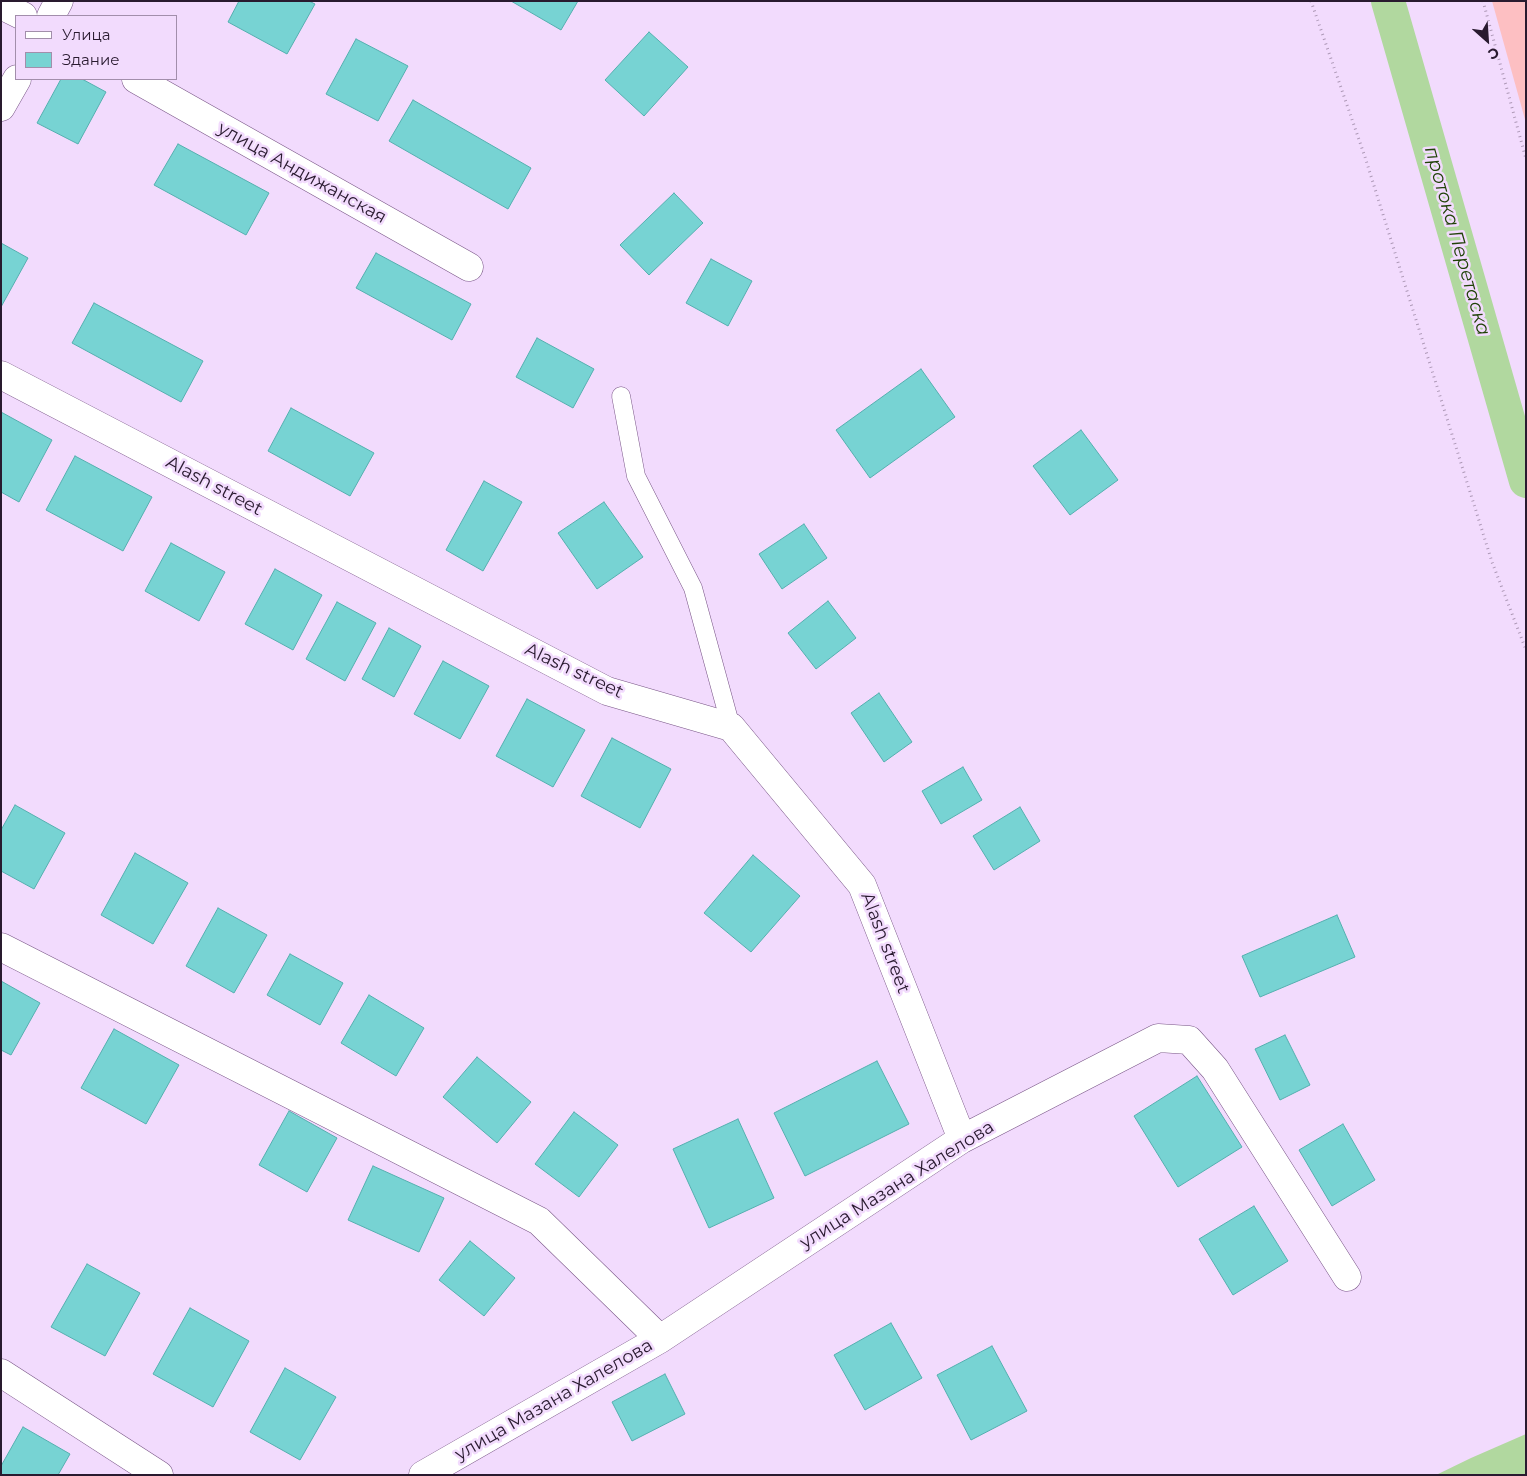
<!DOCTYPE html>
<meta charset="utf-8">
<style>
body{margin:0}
#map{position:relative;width:1527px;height:1476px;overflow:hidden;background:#f2dbfd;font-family:Montserrat,sans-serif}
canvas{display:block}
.frame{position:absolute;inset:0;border:2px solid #291a2f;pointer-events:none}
.legend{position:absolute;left:15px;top:15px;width:162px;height:65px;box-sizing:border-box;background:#f2dbfd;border:1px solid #a28eab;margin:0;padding:6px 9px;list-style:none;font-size:15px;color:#291a2f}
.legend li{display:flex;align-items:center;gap:10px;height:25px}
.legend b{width:25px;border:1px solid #a28eab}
.north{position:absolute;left:1462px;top:15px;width:50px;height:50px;-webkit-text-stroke:4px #f2dbfd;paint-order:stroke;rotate:154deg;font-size:14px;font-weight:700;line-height:20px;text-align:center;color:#291a2f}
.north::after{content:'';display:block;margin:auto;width:18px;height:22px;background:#291a2f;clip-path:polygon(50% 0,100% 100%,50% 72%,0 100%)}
</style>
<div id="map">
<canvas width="1527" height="1476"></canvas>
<div class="frame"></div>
<ul class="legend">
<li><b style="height:6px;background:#fff"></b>Улица</li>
<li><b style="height:14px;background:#77d3d3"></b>Здание</li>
</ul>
<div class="north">С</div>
</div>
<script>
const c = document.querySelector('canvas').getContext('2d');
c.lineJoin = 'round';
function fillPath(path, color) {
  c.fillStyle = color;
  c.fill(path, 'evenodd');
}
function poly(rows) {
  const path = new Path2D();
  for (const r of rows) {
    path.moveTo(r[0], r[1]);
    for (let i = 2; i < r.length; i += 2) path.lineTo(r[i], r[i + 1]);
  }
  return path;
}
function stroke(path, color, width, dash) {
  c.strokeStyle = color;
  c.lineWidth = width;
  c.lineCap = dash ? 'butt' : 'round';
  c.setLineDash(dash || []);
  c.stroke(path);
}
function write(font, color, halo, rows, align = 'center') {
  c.font = font + ' Montserrat,sans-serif';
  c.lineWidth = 5;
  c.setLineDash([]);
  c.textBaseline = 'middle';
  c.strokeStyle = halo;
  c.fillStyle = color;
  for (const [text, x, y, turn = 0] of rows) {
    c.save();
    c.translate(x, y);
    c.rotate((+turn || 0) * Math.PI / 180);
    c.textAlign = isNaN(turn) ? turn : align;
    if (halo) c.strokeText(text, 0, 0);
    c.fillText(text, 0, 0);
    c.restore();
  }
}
fillPath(poly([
 [1492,1,1526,1,1526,123]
]), '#fdbfc2');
fillPath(poly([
 [1526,1434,1526,1475,1436,1475,1471,1458]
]), '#b1d89f');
stroke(poly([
 [1388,1,1526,481]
]), '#b1d89f', 34);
const building = poly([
 [239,1,309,1,315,4,287,54,228,22,239,1],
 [511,1,578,1,561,30,511,1],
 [649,32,688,67,644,116,605,80,649,32],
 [356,39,408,66,378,121,326,94,356,39],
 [61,79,82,79,106,92,78,144,37,123,61,79],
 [413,100,531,168,508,209,389,141,413,100],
 [178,144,269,193,246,235,154,185,178,144],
 [674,193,703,223,649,275,620,245,674,193],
 [1,243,28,258,1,307,1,243],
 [376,253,471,304,452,340,356,288,376,253],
 [711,259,752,281,728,326,686,303,711,259],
 [94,303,203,361,181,402,72,343,94,303],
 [537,338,594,369,573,408,516,377,537,338],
 [921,369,955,417,870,478,836,430,921,369],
 [291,408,374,453,350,496,268,451,291,408],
 [1,412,52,440,19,502,1,492,1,412],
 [1081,430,1118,480,1070,515,1033,466,1081,430],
 [75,456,152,497,123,551,46,510,75,456],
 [484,481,522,502,483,571,446,550,484,481],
 [604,502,643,557,597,589,558,533,604,502],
 [804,524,827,558,782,589,759,554,804,524],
 [171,543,225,572,199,621,145,591,171,543],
 [275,569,322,595,293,650,245,624,275,569],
 [828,601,856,638,816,669,788,633,828,601],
 [337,602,376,623,345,681,306,659,337,602],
 [389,628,421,646,394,697,362,679,389,628],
 [443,661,489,686,460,739,414,714,443,661],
 [879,693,912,742,884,762,851,713,879,693],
 [527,699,585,730,553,787,496,756,527,699],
 [612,738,671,769,640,828,581,796,612,738],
 [963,767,982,800,941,824,922,791,963,767],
 [15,805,65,833,34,889,1,871,1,830,15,805],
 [1020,807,1040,841,994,870,973,836,1020,807],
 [135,853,188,883,153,944,101,915,135,853],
 [753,855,800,896,751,952,704,913,753,855],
 [218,908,267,935,234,993,186,966,218,908],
 [1337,915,1355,957,1260,997,1242,956,1337,915],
 [290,954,343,983,320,1025,267,995,290,954],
 [1,981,40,1003,11,1055,1,1050,1,981],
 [369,995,424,1028,396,1076,341,1043,369,995],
 [114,1029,179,1065,146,1124,81,1088,114,1029],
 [1285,1035,1310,1085,1280,1100,1255,1049,1285,1035],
 [477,1057,531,1102,497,1143,443,1097,477,1057],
 [877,1061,909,1124,805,1176,774,1113,877,1061],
 [1197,1076,1242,1147,1178,1187,1134,1116,1197,1076],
 [289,1111,337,1138,307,1192,259,1165,289,1111],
 [574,1112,618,1145,579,1197,535,1164,574,1112],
 [738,1119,774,1198,709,1228,673,1149,738,1119],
 [1343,1124,1375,1180,1332,1206,1299,1150,1343,1124],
 [373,1166,444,1198,419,1252,348,1220,373,1166],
 [1254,1206,1288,1261,1233,1295,1199,1239,1254,1206],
 [470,1241,515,1278,484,1316,439,1280,470,1241],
 [87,1264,140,1293,105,1356,51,1327,87,1264],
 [190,1308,249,1341,213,1407,153,1374,190,1308],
 [891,1323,922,1378,865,1410,834,1355,891,1323],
 [992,1346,1027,1411,971,1440,937,1375,992,1346],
 [285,1368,336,1397,300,1460,250,1432,285,1368],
 [665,1374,685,1414,632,1441,612,1402,665,1374],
 [23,1427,70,1454,58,1475,1,1475,1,1466,23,1427]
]);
fillPath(building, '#77d3d3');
stroke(building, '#54afaf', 1);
const lane = poly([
 [621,396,636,476,693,588,731,727]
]);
const street = poly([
 [1,5,23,16],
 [51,16,59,1],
 [136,79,469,267],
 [1,107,17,79],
 [1,375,607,691,731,727,862,885,962,1139],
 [1,947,539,1221,660,1339],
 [1,1373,159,1475],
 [423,1475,660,1339,962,1139,1158,1038,1189,1040,1215,1069,1347,1277]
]);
stroke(lane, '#785586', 19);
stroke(street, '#785586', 29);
stroke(poly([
 [1311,1,1365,157,1492,562,1526,650],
 [1483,1,1526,159]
]), '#ae99b7', 3, [1, 4]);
stroke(lane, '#fff', 18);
stroke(street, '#fff', 28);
write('18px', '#291a2f', '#f2dbfd', [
 ["улица Андижанская",302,173,29],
 ["Alash street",214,486,28],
 ["Alash street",574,671,25],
 ["Alash street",885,943,69],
 ["улица Мазана Халелова",897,1185,-32],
 ["улица Мазана Халелова",554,1400,-30]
]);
write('italic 19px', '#204307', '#f2dbfd', [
 ["протока Перетаска",1457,241,74]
]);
</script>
